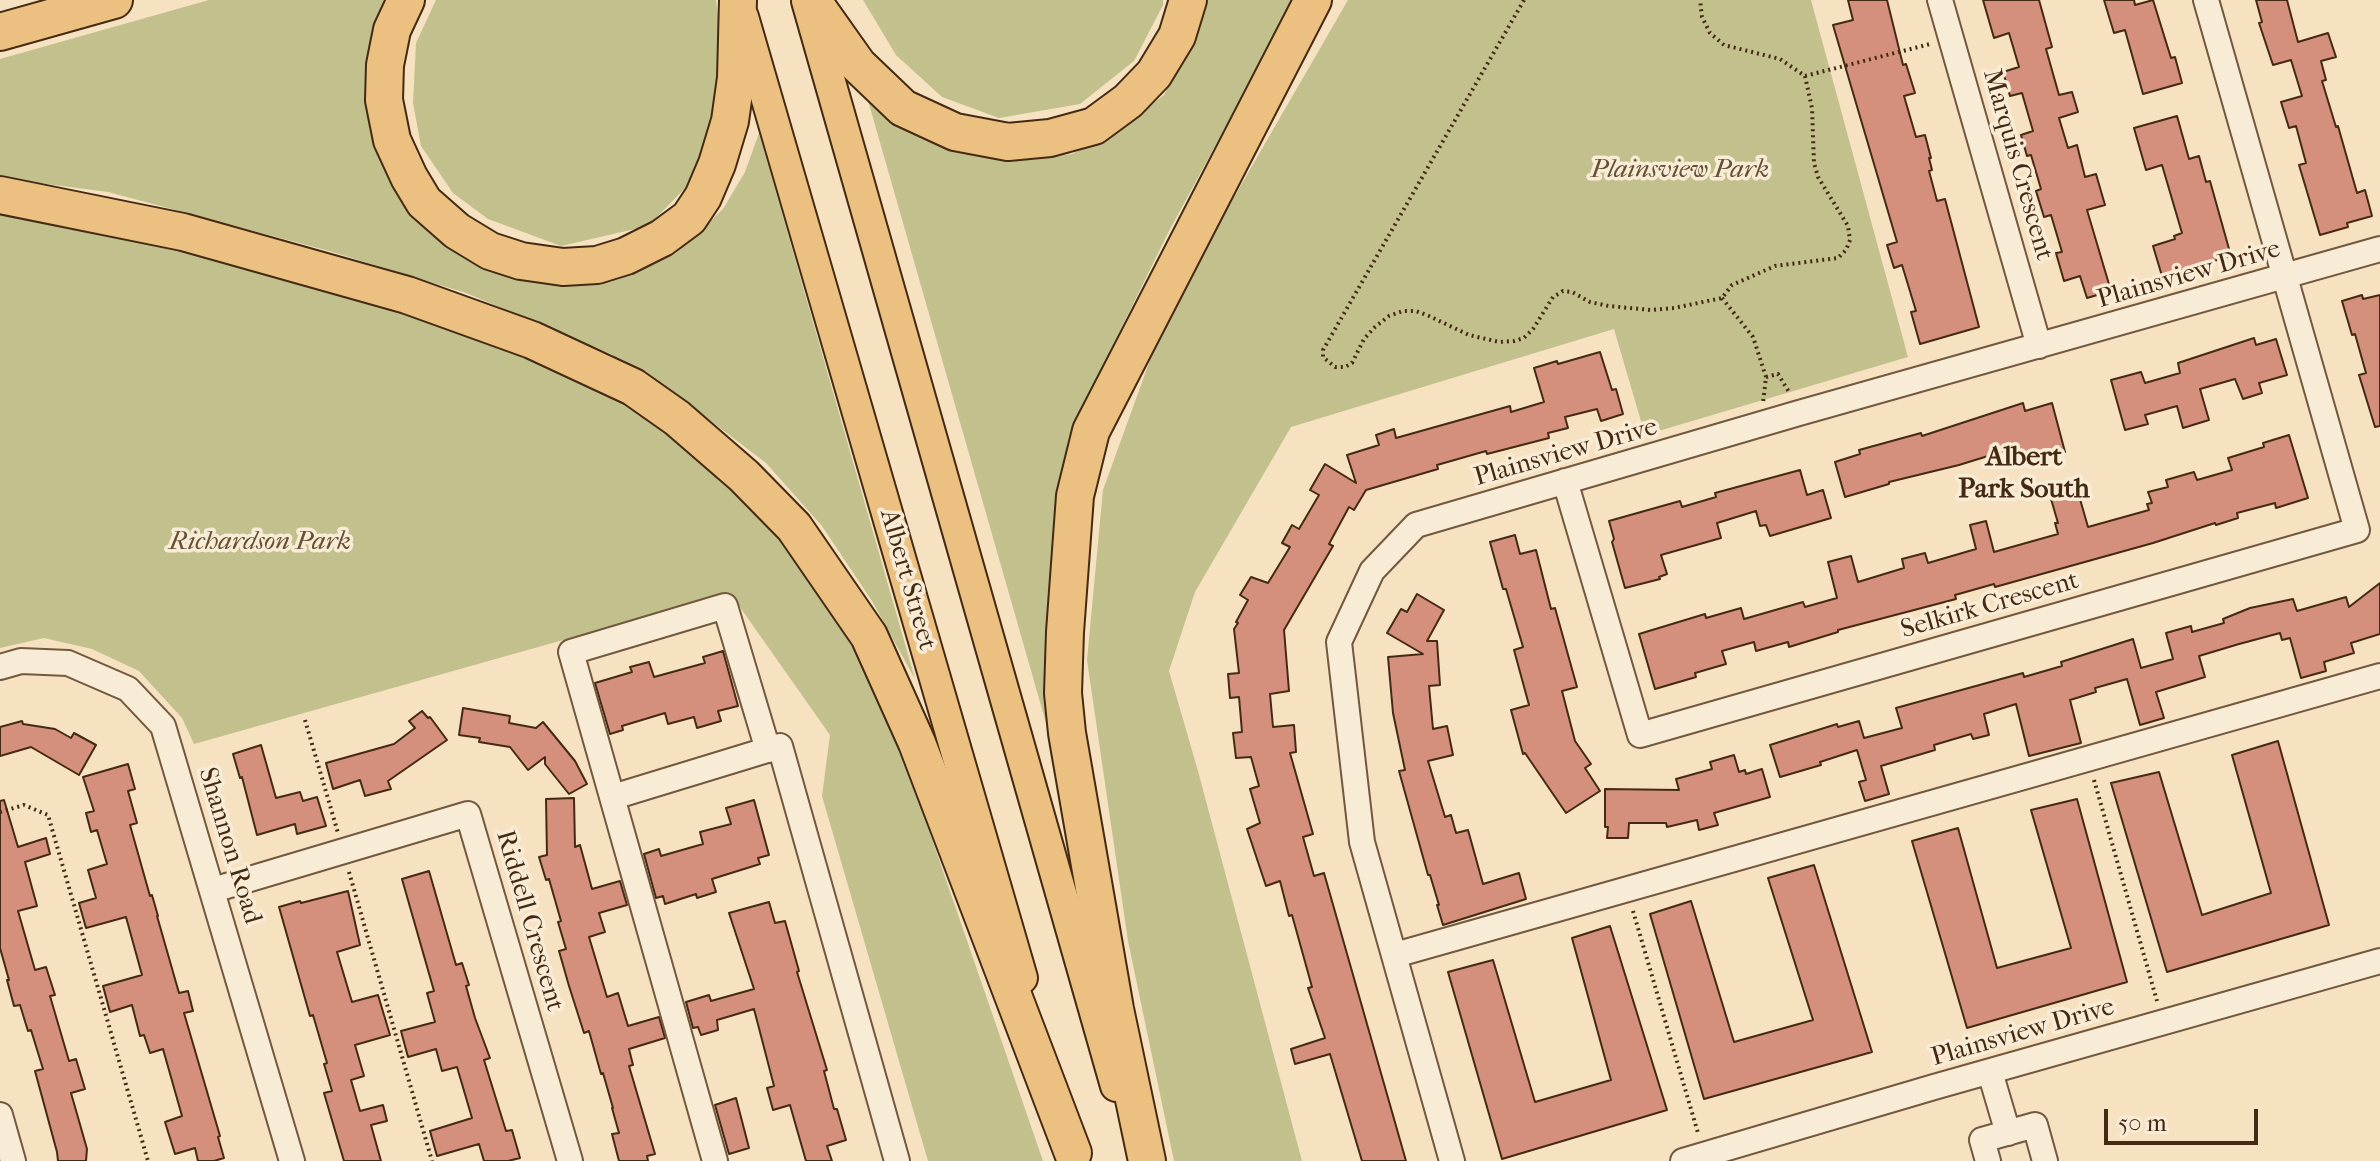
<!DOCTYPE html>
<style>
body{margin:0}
#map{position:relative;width:2380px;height:1161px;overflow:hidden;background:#f6e1c1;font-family:"IM FELL French Canon",serif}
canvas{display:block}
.scale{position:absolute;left:2104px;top:1109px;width:154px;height:36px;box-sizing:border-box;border:4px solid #452a13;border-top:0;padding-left:10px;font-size:24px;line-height:28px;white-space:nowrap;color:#452a13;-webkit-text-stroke:6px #f9ecd7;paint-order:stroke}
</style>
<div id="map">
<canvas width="2380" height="1161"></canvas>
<div class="scale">50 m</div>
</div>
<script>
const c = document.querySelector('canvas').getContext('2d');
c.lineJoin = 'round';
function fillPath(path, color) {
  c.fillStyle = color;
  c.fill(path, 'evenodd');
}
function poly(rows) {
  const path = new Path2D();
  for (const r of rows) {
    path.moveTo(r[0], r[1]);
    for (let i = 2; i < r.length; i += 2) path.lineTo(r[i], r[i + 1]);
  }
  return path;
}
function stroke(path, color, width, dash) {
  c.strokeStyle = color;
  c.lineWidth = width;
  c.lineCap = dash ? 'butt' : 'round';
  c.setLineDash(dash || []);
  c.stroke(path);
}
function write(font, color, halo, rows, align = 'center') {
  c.font = font + ' "IM FELL French Canon",serif';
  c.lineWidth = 7;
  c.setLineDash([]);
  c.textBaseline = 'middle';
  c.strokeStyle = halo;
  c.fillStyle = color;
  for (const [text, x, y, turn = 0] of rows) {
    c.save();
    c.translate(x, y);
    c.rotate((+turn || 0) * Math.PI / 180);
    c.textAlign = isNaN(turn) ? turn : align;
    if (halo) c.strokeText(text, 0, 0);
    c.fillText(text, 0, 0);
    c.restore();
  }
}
fillPath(poly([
 [209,0,385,0,371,34,367,98,376,152,407,212,453,249,491,271,552,283,617,280,676,253,723,209,745,172,759,133,915,679,872,601,822,526,766,463,694,408,611,354,466,293,329,251,108,192,0,178,0,59],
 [436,0,716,0,721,39,723,102,703,170,648,226,561,246,488,219,453,193,421,146,413,103,416,43],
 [863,0,1163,0,1163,5,1134,61,1080,104,999,118,942,97,896,55],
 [1203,0,1294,0,1168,233,1077,418,1054,512,1046,684,1058,765,867,97,900,126,955,151,1014,161,1072,154,1113,134,1164,95,1192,39],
 [1348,0,1811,0,1908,357,1645,435,1614,329,1291,427,1195,592,1169,671,1198,771,1302,1161,1174,1161,1128,941,1087,660,1103,490,1167,313],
 [0,212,123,233,303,278,503,345,620,401,719,470,806,570,884,700,1043,1161,928,1161,822,796,830,735,730,593,194,744,182,718,139,671,92,649,44,638,0,648]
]), '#c2c18e');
const building = poly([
 [1848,0,1887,0,1903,65,1906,64,1915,93,1904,96,1916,137,1925,135,1931,158,1929,158,1932,170,1929,171,1937,201,1945,199,1979,327,1920,344,1911,312,1916,311,1902,265,1894,268,1887,245,1897,242,1833,25,1853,20,1848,0],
 [1983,0,2039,0,2052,47,2046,49,2059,95,2072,92,2078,112,2059,118,2068,148,2077,145,2085,177,2096,174,2105,205,2087,210,2111,291,2087,298,2080,276,2064,281,2056,253,2062,252,2051,215,2044,217,2036,191,2041,189,2031,155,2027,156,2021,135,2033,131,2022,93,2010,96,2003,72,2019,67,2009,33,1994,38,1983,0],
 [2104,0,2134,0,2135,5,2153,0,2171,58,2175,57,2182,83,2143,94,2125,30,2114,33,2104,0],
 [2256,0,2287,0,2298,42,2328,33,2336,57,2321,61,2326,80,2322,81,2336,127,2338,126,2357,193,2365,190,2372,216,2347,223,2348,227,2320,235,2299,165,2306,163,2296,126,2289,128,2281,102,2302,96,2291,60,2273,65,2259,23,2262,22,2256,0],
 [2177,116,2189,159,2199,156,2206,182,2210,181,2231,256,2162,276,2153,246,2175,239,2174,236,2182,233,2162,165,2146,170,2134,128,2177,116],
 [2362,295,2363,299,2380,295,2380,426,2375,427,2359,375,2366,373,2355,334,2352,335,2342,301,2362,295],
 [2254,338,2256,345,2276,339,2287,375,2259,383,2262,393,2243,399,2235,379,2200,389,2209,420,2183,428,2177,406,2145,415,2148,424,2125,430,2111,380,2141,372,2145,383,2180,373,2178,363,2254,338],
 [1600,352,1612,390,1616,389,1623,414,1601,421,1597,409,1565,417,1568,428,1548,433,1549,438,1487,454,1486,451,1437,465,1438,469,1366,490,1354,510,1349,507,1329,544,1333,546,1284,630,1289,691,1270,694,1273,727,1294,725,1296,752,1290,753,1313,834,1303,837,1314,876,1324,873,1406,1161,1362,1161,1330,1054,1295,1064,1291,1049,1325,1038,1308,988,1312,987,1292,915,1289,916,1280,881,1266,886,1247,829,1260,823,1250,789,1259,786,1251,757,1236,758,1233,733,1242,732,1239,697,1230,698,1228,674,1239,673,1234,629,1238,623,1236,622,1248,600,1240,595,1251,577,1268,583,1290,547,1282,543,1292,525,1299,529,1319,495,1310,490,1325,464,1356,483,1347,455,1379,445,1376,435,1394,429,1396,438,1510,406,1511,412,1544,402,1534,368,1557,361,1558,364,1600,352],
 [2023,403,2025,411,2052,403,2065,452,2039,459,2037,450,2019,455,2017,447,1959,465,1889,482,1889,484,1845,497,1835,462,1860,454,1859,450,1921,433,1922,436,2023,403],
 [2289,435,2308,498,2276,508,2275,503,2237,513,2238,518,2216,525,2215,523,2153,543,1995,587,1994,584,1955,595,1956,599,1838,630,1838,632,1789,647,1788,642,1756,651,1754,642,1722,651,1726,664,1695,673,1696,677,1655,689,1639,634,1705,614,1706,618,1741,608,1744,619,1803,602,1805,607,1837,598,1828,562,1851,556,1858,582,1904,568,1902,559,1925,553,1928,563,1976,549,1970,525,1986,521,1994,552,2058,534,2055,523,2058,523,2049,492,2076,485,2088,527,2149,510,2147,504,2152,503,2148,492,2168,487,2166,480,2194,472,2197,480,2232,470,2228,458,2264,447,2263,443,2289,435],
 [1800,470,1807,495,1823,490,1831,518,1770,536,1766,525,1760,526,1756,511,1717,523,1721,538,1661,555,1667,574,1659,577,1660,579,1625,588,1612,542,1614,539,1609,521,1680,501,1682,507,1716,497,1715,493,1800,470],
 [1515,535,1520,554,1536,550,1551,609,1555,608,1577,687,1562,691,1575,741,1591,764,1585,768,1600,791,1566,813,1525,753,1523,754,1511,710,1529,705,1514,650,1523,647,1506,589,1503,589,1490,542,1515,535],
 [2380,583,2380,634,2351,643,2354,653,2324,662,2326,671,2301,678,2290,638,2282,640,2280,633,2239,644,2199,656,2205,677,2156,692,2164,718,2140,725,2127,679,2095,688,2096,692,2070,700,2081,743,2029,756,2016,704,1984,714,1989,735,1973,739,1971,734,1934,745,1935,750,1881,766,1889,794,1865,801,1859,782,1866,780,1857,750,1820,762,1821,765,1780,777,1770,745,1837,724,1838,727,1859,721,1864,738,1902,728,1896,708,2023,673,2024,677,2062,666,2061,662,2133,639,2141,668,2173,659,2166,633,2191,626,2192,632,2224,623,2223,619,2250,608,2293,599,2297,611,2346,597,2349,607,2380,583],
 [1417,594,1444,610,1427,641,1437,641,1440,685,1429,686,1433,729,1447,726,1453,755,1428,761,1445,817,1451,815,1456,833,1468,830,1483,884,1519,873,1526,899,1443,925,1437,905,1439,905,1430,875,1428,875,1399,771,1405,770,1393,713,1388,657,1423,654,1387,633,1401,609,1407,612,1417,594],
 [723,651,738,706,718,711,721,721,697,728,694,717,668,724,665,713,622,726,623,730,610,734,595,683,632,672,630,667,649,662,654,677,705,663,703,657,723,651],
 [463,708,510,716,509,723,536,728,543,722,575,761,587,784,569,794,545,764,545,757,528,770,510,747,479,742,480,738,459,735,463,708],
 [422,711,428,718,430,717,447,740,388,781,391,789,365,796,360,780,333,789,326,763,394,744,415,728,409,721,422,711],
 [22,721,23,724,55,729,71,738,74,733,96,745,79,775,31,747,0,756,0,727,22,721],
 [2278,741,2329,925,2167,972,2111,783,2159,772,2202,915,2271,893,2232,755,2278,741],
 [261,745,276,798,300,792,303,801,317,797,326,826,297,834,295,824,257,835,242,777,240,778,233,754,261,745],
 [1734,755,1739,772,1745,770,1746,774,1762,769,1770,797,1714,813,1718,825,1699,830,1697,820,1667,827,1666,823,1629,823,1628,838,1607,838,1608,827,1605,827,1605,789,1679,790,1676,779,1712,769,1710,762,1734,755],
 [128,764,135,789,128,791,137,823,130,825,150,896,152,895,158,916,157,916,179,993,188,991,193,1011,184,1013,220,1136,218,1137,224,1158,214,1161,198,1161,195,1148,175,1154,165,1122,182,1116,163,1049,150,1053,144,1035,140,1036,132,1005,110,1012,103,986,142,975,126,917,86,928,79,903,96,898,88,870,107,864,97,830,91,832,86,813,94,811,83,777,128,764],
 [574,798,575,847,580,845,592,889,620,881,627,905,599,913,605,932,589,937,607,997,618,993,628,1026,659,1017,665,1038,629,1049,633,1065,629,1066,655,1154,647,1156,648,1161,619,1161,612,1134,619,1133,612,1108,613,1108,603,1073,601,1074,589,1031,584,1033,569,986,559,951,566,949,558,922,561,921,549,879,546,880,539,857,547,855,546,799,574,798],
 [2077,799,2127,982,1967,1028,1912,841,1958,828,1997,968,2071,948,2031,810,2077,799],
 [4,800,18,847,46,838,50,854,25,862,37,906,18,911,35,970,46,967,55,995,50,996,69,1061,76,1059,85,1089,71,1093,87,1149,86,1161,58,1161,57,1152,35,1071,43,1069,31,1030,28,1031,20,1005,14,1006,7,980,9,980,0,948,0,801,4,800],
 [754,800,769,855,758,858,760,864,712,879,716,892,697,898,696,894,665,904,663,896,656,898,644,854,659,849,661,856,703,844,700,832,731,824,726,808,754,800],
 [1814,865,1872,1052,1704,1099,1650,914,1691,901,1734,1042,1813,1020,1768,878,1814,865],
 [429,871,456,965,462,963,469,985,466,986,475,1018,490,1058,484,1060,506,1131,512,1130,520,1158,508,1161,484,1161,479,1144,437,1156,430,1131,472,1118,457,1067,442,1071,436,1049,408,1057,401,1031,435,1022,427,993,434,991,402,879,429,871],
 [348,891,360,945,337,952,352,1002,378,995,390,1035,355,1045,364,1076,351,1080,360,1111,383,1105,387,1121,371,1125,381,1161,344,1161,324,1093,332,1091,324,1064,327,1063,313,1015,310,1016,279,907,300,901,301,903,348,891],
 [769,902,775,923,785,921,799,971,797,972,827,1070,824,1071,834,1109,837,1109,846,1140,827,1146,832,1161,806,1161,790,1105,773,1110,767,1088,774,1086,754,1009,717,1020,718,1030,701,1035,698,1027,693,1028,686,1002,709,995,711,1001,754,989,729,913,769,902],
 [1610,926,1667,1110,1502,1159,1448,972,1493,960,1535,1102,1611,1080,1572,938,1610,926],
 [736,1098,749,1148,729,1154,715,1105,736,1098]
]);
fillPath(building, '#d58f7d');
stroke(building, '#452a13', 2);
const minor = poly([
 [1940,0,2039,346],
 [1565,481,1640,735,2357,530,2206,0],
 [0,667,21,661,68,663,128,689,163,726,292,1161],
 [613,797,780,746,897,1161],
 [213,890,468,814,570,1161],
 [1395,955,2380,676],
 [1990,1072,2008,1133],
 [0,1115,13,1161],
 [715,1161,571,652,725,606,768,750],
 [1452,1161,1362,842,1339,642,1372,571,1416,525,1799,413,2380,249],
 [1683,1161,1934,1087,2380,961],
 [1988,1161,1982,1140,2035,1125,2045,1161]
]);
const major = poly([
 [807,1,1116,1086],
 [743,17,1022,978]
]);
const highway = poly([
 [406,0,392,30,385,65,384,100,392,140,409,177,424,202,457,231,490,251,521,261,563,267,597,265,626,256,662,238,689,218,703,197,717,164,730,121,736,78,738,0],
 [812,0,858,65,903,108,955,132,1008,142,1050,138,1094,126,1128,101,1154,74,1177,36,1188,0],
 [0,32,114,0],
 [0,195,183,232,407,295,532,340,633,387,677,418,744,476,794,527,869,636,917,743,1073,1153],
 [1147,1161,1115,1009,1067,733,1063,693,1065,632,1075,496,1091,431,1313,0]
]);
stroke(minor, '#71583e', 28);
stroke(major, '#452a13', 34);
stroke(highway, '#452a13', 40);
stroke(poly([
 [1524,0,1323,350,1323,357,1335,367,1345,367,1352,363,1364,339,1375,327,1389,316,1403,311,1416,311,1429,316,1469,335,1499,342,1514,341,1524,338,1533,329,1553,297,1563,291,1572,292,1590,302,1609,306,1651,310,1674,308,1722,298,1732,285,1775,266,1838,258,1846,250,1850,240,1848,226,1818,177,1814,163,1812,108,1805,76,1780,59,1724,45,1710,33,1702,17,1700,0],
 [1805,76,1930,44],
 [1722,298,1753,337,1766,377,1763,403],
 [1766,377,1778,374,1789,392],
 [305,720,338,833],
 [2094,780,2157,1001],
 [0,812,24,805,48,815,148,1161],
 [349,872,432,1161],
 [1633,911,1698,1133]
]), '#452a13', 4, [2, 4]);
stroke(minor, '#f9ecd7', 24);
stroke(major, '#ebc080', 30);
stroke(highway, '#ebc080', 36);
write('26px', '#452a13', '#f9ecd7', [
 ["Marquis Crescent",2017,165,74],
 ["Plainsview Drive",2189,275,-16],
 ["Plainsview Drive",1566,453,-16],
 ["Albert Street",907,580,74],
 ["Selkirk Crescent",1990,606,-16],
 ["Shannon Road",229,846,73],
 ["Riddell Crescent",529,921,74],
 ["Plainsview Drive",2023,1033,-16]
]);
write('italic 26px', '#645032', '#f9ecd7', [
 ["Plainsview Park",1680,171],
 ["Richardson Park",260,543]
]);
write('bold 28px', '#452a13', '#f9ecd7', [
 ["Albert",2024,458],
 ["Park South",2024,490]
]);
</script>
